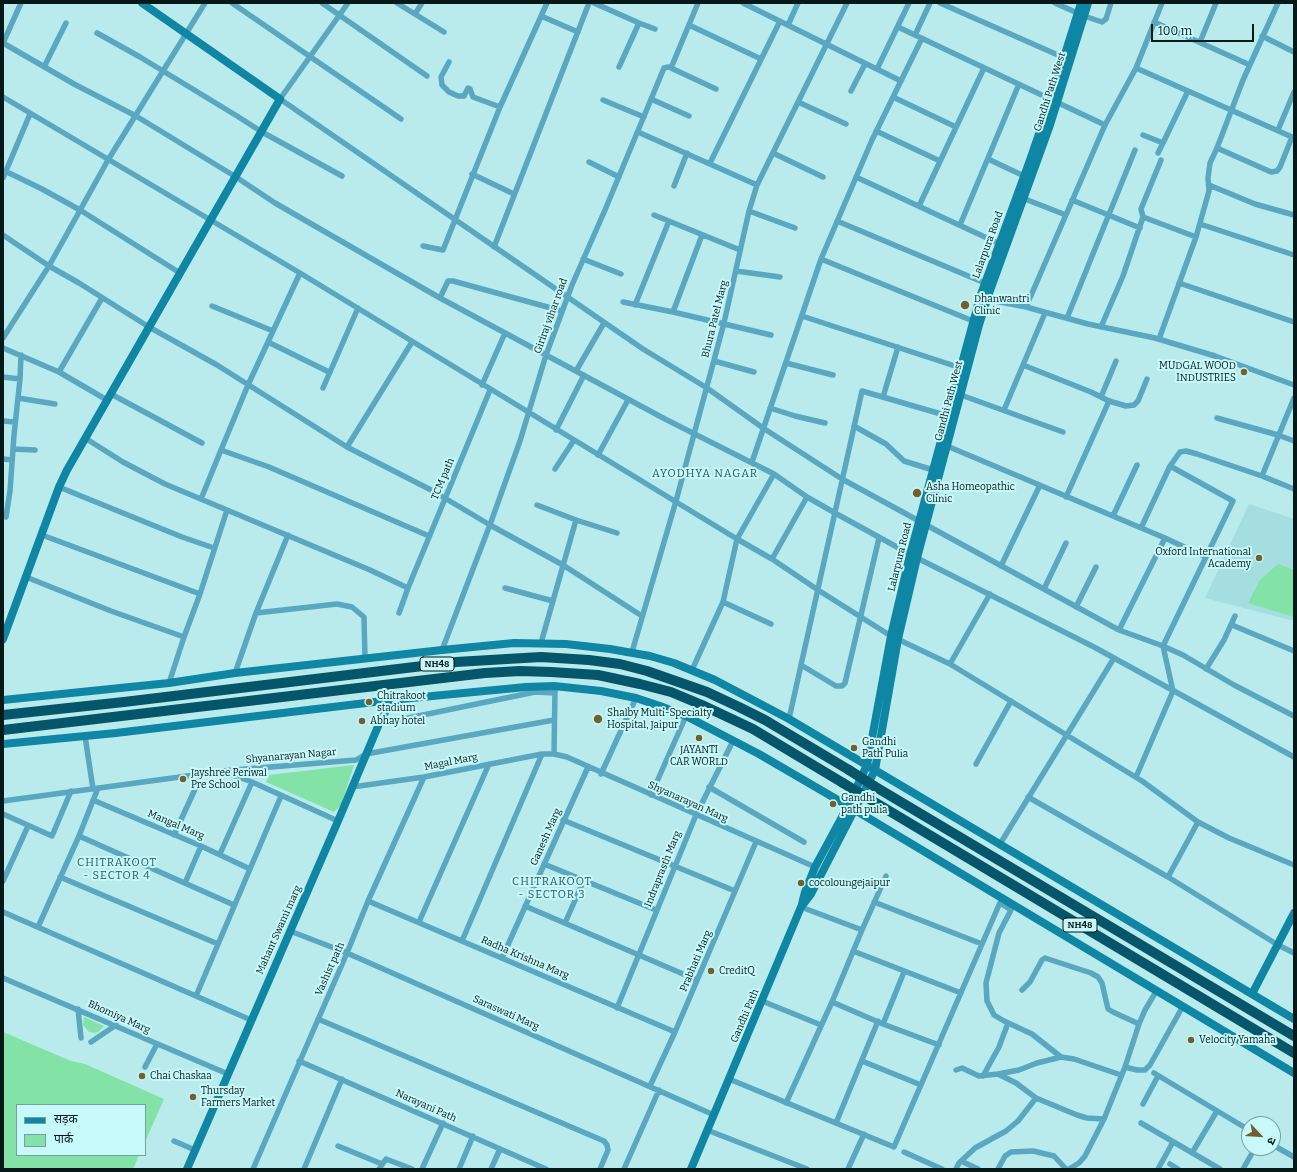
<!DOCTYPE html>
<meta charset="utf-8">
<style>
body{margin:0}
#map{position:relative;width:1297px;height:1172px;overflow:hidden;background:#baebec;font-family:Bitter,"Noto Sans Devanagari",serif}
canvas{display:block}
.frame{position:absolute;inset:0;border:4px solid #061919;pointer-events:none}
.legend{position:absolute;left:16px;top:1104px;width:130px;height:52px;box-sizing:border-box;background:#c7f8fa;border:1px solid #7a9fa0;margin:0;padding:5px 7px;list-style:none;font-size:12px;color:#061919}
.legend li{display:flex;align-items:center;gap:8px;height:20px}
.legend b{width:20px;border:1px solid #7a9fa0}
.north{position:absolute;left:1241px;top:1116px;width:40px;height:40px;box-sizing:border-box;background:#c7f8fa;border:1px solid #7a9fa0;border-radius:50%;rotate:115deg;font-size:11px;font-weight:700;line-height:16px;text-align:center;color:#061919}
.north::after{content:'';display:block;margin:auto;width:14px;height:18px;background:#73602f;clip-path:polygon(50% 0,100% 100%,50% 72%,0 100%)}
.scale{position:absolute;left:1151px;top:24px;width:103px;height:18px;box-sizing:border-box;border:2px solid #061919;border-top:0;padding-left:5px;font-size:12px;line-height:14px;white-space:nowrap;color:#061919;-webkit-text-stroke:3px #c7f8fa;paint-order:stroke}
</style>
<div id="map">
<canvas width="1297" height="1172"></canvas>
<div class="frame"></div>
<ul class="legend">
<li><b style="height:5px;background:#0f86a4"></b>सड़क</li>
<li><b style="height:11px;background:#83e2a5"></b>पार्क</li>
</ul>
<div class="north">उ</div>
<div class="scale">100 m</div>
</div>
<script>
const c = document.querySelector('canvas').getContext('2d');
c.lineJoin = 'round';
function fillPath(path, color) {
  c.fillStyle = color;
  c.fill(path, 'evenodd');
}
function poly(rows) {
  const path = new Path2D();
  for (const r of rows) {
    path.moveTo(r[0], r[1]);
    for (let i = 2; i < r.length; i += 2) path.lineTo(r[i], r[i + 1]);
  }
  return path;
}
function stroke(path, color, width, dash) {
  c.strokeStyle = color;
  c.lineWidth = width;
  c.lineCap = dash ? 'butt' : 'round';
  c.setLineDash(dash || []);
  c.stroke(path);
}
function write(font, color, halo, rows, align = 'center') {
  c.font = font + ' Bitter,serif';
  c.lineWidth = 4;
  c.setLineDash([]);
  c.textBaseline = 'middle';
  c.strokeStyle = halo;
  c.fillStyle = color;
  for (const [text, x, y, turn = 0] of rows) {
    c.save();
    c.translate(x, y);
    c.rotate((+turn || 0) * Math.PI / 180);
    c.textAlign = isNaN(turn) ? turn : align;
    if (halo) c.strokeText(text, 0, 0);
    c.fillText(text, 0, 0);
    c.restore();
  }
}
fillPath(poly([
 [1249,504,1294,519,1294,621,1205,598]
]), '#a4dee0');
fillPath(poly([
 [1278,564,1294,570,1294,617,1248,603,1260,580],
 [354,765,341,805,334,812,266,782,269,775],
 [84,1017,104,1026,98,1032,95,1033,89,1032,83,1025],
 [3,1032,71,1061,85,1064,164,1099,145,1142,145,1105,17,1105,17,1155,139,1155,133,1169,3,1169]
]), '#83e2a5');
stroke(poly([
 [232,3,401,119],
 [322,3,427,76],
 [348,3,280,99,643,349,707,388,763,428,842,479,1119,630,1163,646,1183,655,1234,685,1294,716],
 [397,3,444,32],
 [594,3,639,23,619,67],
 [743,3,901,81],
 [940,3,1067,59],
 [1055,3,1084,16,1102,22,1106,19,1111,3],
 [415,14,422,3],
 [541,16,578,32],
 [1154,22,1250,65],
 [639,23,655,29],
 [689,25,761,59],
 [788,25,798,3],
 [898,27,1105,125],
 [97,33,140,57,237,116,262,132,342,176],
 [915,35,930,3],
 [1262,36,1294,52],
 [1200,42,1216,3],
 [3,43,74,84,136,116,236,177,275,203,440,298,665,419,774,474,807,497,835,513,917,558,1094,647,1294,757],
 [3,43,21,3],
 [449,62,441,77,442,85,449,92,458,96,464,96,468,88,470,89,473,97,500,107],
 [44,67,66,23],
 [671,68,716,89],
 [1136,68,1292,137,1280,167,1277,171,1271,172,1217,148],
 [877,69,909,3],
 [851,91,865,64],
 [3,97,300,273,737,539,772,559,818,590,891,636,950,664,1142,781,1198,822,1229,838,1294,865],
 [893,97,956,127],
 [651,99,689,116],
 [603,100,644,117],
 [798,102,846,124],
 [1278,130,1294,92],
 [876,131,940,161],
 [638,132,757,185],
 [1143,135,1163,143,1188,91],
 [773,153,823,177],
 [1158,153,1163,143],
 [988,159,1024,176],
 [1161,160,1141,209,1143,217,1196,237],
 [589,162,619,177],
 [710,163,780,21],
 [5,171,42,189,80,210,180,273],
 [472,174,514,194],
 [856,177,1002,245],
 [3,178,30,114],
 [1209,185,1255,204,1294,215],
 [674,186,687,153],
 [1025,199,1066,215],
 [1072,200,1140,228],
 [919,206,984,68],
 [749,211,795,228],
 [654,215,740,250],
 [837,221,985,283],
 [1200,224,1294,255],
 [960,225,1019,84],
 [3,235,49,266,79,283,149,327,217,365,347,447,433,491,490,525,563,565,642,616],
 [423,246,443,250,500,107,547,3],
 [494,247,589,3],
 [583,259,621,274],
 [821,259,973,321],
 [736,271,780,277],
 [300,273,248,385,221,450,269,467,429,536],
 [1179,283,1294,322],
 [440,298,448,281,453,281,562,311],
 [985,299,1026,307,1088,324,1155,338,1215,356,1294,385],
 [623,302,673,312,771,335],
 [635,305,669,221],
 [212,306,273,331],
 [1026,307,1105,125,1136,68,1162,3],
 [673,312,702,235],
 [802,316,961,368],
 [1067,318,1135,150],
 [1101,327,1123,276,1143,217],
 [3,338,49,266,108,160,205,3],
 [1159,339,1196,237,1209,191,1208,178,1210,163,1217,148,1243,80,1278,3],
 [268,342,329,372],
 [3,348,59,372,107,400],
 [714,361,754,372],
 [786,363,833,375],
 [1023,365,1091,392,1109,401,1126,406,1134,405,1138,401,1147,379],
 [576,371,604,323],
 [59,372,102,298],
 [3,377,20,379],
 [482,385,505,333],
 [323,388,358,308],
 [111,394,202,443],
 [961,395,1063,432],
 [883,397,898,347],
 [1101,397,1116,361],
 [18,398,55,404],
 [1294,398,1262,476,1294,489],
 [770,408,795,416,825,423],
 [1004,410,1045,313],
 [1217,418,1278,435,1294,441],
 [3,421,15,422],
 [854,426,886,444,904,461,933,470],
 [556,430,584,375],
 [85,438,123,462,165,484,370,570,408,588,490,390],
 [947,446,1165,538,1206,557],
 [347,447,412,342],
 [13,449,35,450],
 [598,455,628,400],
 [3,459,12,460],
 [752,462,821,259,872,140,922,38],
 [555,469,574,440],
 [59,487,182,537,214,548],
 [1066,497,1109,401],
 [201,499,221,450],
 [537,505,576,520,617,533],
 [1113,516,1137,465],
 [6,517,10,491,14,435,20,379,21,355],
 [1141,528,1170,466,1180,452,1186,451,1197,454,1262,476],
 [42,535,200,594],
 [772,559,807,497],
 [1001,566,1040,485],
 [26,577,111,611,184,637],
 [505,588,553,601],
 [1044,589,1066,543],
 [723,602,771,624],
 [1076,607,1096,567],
 [256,613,337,604,352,607,364,617,365,659],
 [399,613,408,588],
 [1232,625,1294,651],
 [1119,630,1165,538],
 [541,643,576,520],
 [442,650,491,522,520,441,546,355,572,285,605,210,664,68,668,67,671,68,698,3],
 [632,652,676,501,724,323,749,211,757,185,847,3],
 [950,664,990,594],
 [801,665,836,686,842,686,845,683,879,538],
 [1206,669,1224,640,1235,616],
 [692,670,723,602,737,539,774,474],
 [235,673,256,613,288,535],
 [169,683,184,637,200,594,227,510],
 [789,719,862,391,948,416],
 [379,724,535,692,555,693],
 [85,736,93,789],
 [554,754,555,690],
 [976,764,1011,701],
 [224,772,252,782,338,821],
 [601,774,636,698],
 [1136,777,1173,691,1163,646,1233,501,1170,466],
 [352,787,424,777,542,754,554,754,567,757,815,867],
 [709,787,804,842],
 [651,795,686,716],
 [1028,797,1168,877,1198,822],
 [93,800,201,846,250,869],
 [3,801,202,774,222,771,356,760,366,754,554,720],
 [3,814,52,836,71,791],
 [563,820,735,891],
 [174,835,202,774],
 [79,836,234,905],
 [1000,844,1114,658],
 [220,854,252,782],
 [544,864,656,910],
 [60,877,218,944],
 [1168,877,1278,945,1294,953],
 [3,881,28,826],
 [185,883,201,846],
 [368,901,675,1032],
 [874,902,982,944],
 [1000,903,1011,910,999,933,986,983,987,1001,994,1015,1004,1021,1032,1034,1061,1057,1074,1059,1121,1075],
 [525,906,697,980],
 [801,907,862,930],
 [3,912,251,1020],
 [419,922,489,764],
 [565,923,584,880],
 [38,927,79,836,98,788],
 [290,931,347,953,714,1115],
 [462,941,542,754],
 [853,951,961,993],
 [502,958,588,767],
 [3,978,228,1074],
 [1022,990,1030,982,1042,960,1045,958,1048,959,1091,973,1098,977,1102,983,1108,1009,1113,1012,1139,1024],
 [196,996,281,796],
 [762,1001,821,1025],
 [832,1002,883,1024,939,1045],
 [617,1008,696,815,733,741],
 [78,1009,81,1038],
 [318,1019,604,1141,607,1145,608,1150,600,1169],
 [883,1024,904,972],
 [91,1042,116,1025],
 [299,1061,546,1169],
 [862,1061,921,1085],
 [145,1067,157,1044],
 [1125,1067,1137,1070,1145,1070,1150,1065,1183,1006],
 [956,1070,962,1068,979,1076,998,1074,1019,1070,1037,1063,1061,1057],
 [1154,1073,1249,1130],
 [998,1074,1016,1083,1036,1098],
 [983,1076,999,1047,1008,1023],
 [729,1079,894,1147,1002,898],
 [650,1086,675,1032,756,842],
 [786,1103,832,1002,862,930,886,876],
 [1143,1104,1158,1076],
 [836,1123,878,1021],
 [1141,1123,1220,1169],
 [707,1130,807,1169],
 [174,1141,195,1150],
 [1273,1145,1294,1157],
 [338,1146,382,1164],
 [904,1152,942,1169],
 [1192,1153,1217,1111],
 [961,1161,978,1169],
 [1170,1164,1178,1169],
 [253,1169,347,953,368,901,424,777],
 [304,1169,342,1079],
 [379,1169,386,1159,412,1169],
 [422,1169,443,1123],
 [459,1169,473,1136],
 [491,1169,500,1149],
 [624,1169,659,1090],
 [848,1169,864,1134],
 [956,1169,959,1163,975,1148,1006,1131,1018,1121,1036,1098,1077,1115,1087,1118,1104,1119,1125,1067,1139,1024,1145,1010,1157,990],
 [998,1169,1005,1156,1011,1152,1033,1151,1054,1156,1066,1169],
 [1069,1169,1079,1163,1085,1156,1104,1119],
 [1158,1169,1173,1142],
 [1243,1169,1255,1148]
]), '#59a7c0', 5.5);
stroke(poly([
 [3,639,59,487,67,470,280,99,142,3],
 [3,700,169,683,235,673,442,650,514,643,566,644,610,649,650,656,674,663,715,680,789,719,1294,1019],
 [3,744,116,733,391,700,526,687,554,686,601,691,636,698,660,706,686,716,759,754,855,810,1294,1073],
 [802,904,805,892,815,867,848,806,867,765,891,636,910,555,980,297,1030,160,1051,99,1081,3],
 [1252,994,1294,913],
 [187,1169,338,821,379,724,391,700],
 [691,1169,801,907,811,894,875,770,898,639,917,558,979,325,987,299,1049,128,1088,3]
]), '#0f86a4', 8);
stroke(poly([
 [3,715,124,702,456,662,541,657,589,660,620,664,647,671,707,692,739,707,765,720,849,770],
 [3,730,485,673,520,671,551,672,598,675,640,684,671,692,702,705,753,729,843,783],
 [874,786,1294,1036],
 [866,797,1294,1053]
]), '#05566a', 10);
stroke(poly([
 [849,770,874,786],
 [843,783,866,797]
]), '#05566a', 10);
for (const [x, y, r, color] of [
 [965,305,5,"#73602f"],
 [1244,372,4,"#73602f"],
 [917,493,5,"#73602f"],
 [1259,558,4,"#73602f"],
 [369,702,4,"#73602f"],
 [598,719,5,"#73602f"],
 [362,721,4,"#73602f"],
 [699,738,4,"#73602f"],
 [854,748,4,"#73602f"],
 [183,779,4,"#73602f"],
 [833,804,4,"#73602f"],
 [801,883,4,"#73602f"],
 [711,971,4,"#73602f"],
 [1191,1040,4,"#73602f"],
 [142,1076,4,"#73602f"],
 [193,1097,4,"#73602f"]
]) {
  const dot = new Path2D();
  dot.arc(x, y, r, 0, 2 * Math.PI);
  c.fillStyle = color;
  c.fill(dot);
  stroke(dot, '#c7f8fa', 1.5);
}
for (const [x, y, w] of [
 [437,664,34],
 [1080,925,34]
]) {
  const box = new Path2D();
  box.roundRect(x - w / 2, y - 7, w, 14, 3);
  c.fillStyle = '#c7f8fa';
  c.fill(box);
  stroke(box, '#061919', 1);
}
write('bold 9px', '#061919', null, [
 ["NH48",437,664],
 ["NH48",1080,925]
]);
write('10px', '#061919', '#c7f8fa', [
 ["Gandhi Path West",1050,92,-72],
 ["Lalarpura Road",988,245,-70],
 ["Giriraj vihar road",551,316,-70],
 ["Bhura Patel Marg",715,319,-76],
 ["Gandhi Path West",949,401,-75],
 ["TCM path",443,479,-67],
 ["Lalarpura Road",900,557,-76],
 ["Shyanarayan Nagar",291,756,-5],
 ["Magal Marg",451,762,-11],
 ["Shyanarayan Marg",688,802,24],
 ["Mangal Marg",176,825,23],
 ["Ganesh Marg",546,837,-66],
 ["Indraprasth Marg",663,869,-68],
 ["Mahant Swami marg",279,930,-66],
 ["Radha Krishna Marg",525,958,23],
 ["Prabhati Marg",696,961,-67],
 ["Vashist path",330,969,-66],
 ["Saraswati Marg",506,1013,24],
 ["Gandhi Path",745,1016,-67],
 ["Bhomiya Marg",119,1017,24],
 ["Narayani Path",426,1106,24]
]);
write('10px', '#061919', '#c7f8fa', [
 ["Dhanwantri",974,299],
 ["Clinic",974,311],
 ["MUDGAL WOOD",1236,366,"right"],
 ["INDUSTRIES",1236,378,"right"],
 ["Asha Homeopathic",926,487],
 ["Clinic",926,499],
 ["Oxford International",1251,552,"right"],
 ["Academy",1251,564,"right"],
 ["Chitrakoot",377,696],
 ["stadium",377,708],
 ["Shalby Multi-Specialty",607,713],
 ["Hospital, Jaipur",607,725],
 ["Abhay hotel",370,721],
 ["Gandhi",862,742],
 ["Path Pulia",862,754],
 ["JAYANTI",699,750,"center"],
 ["CAR WORLD",699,762,"center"],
 ["Jayshree Periwal",191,773],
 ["Pre School",191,785],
 ["Gandhi",841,798],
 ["path pulia",841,810],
 ["cocoloungejaipur",809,883],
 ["CreditQ",719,971],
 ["Velocity Yamaha",1199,1040],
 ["Chai Chaskaa",150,1076],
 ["Thursday",201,1091],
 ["Farmers Market",201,1103]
], 'left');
c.letterSpacing = '1px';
write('11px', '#2a5759', '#c7f8fa', [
 ["AYODHYA NAGAR",705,474],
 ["CHITRAKOOT",117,863],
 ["- SECTOR 4",117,876],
 ["CHITRAKOOT",552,882],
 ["- SECTOR 3",552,895]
]);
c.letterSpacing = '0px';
</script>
